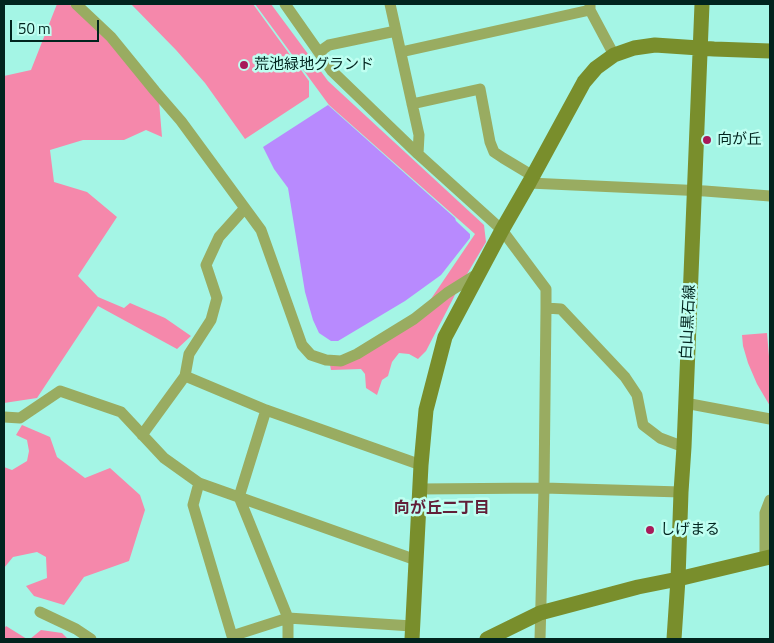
<!DOCTYPE html>
<meta charset="utf-8">
<style>
body{margin:0}
#map{position:relative;width:774px;height:643px;overflow:hidden;background:#a4f5e5;font-family:"Titillium Web",sans-serif}
canvas{display:block}
.frame{position:absolute;inset:0;border:5px solid #01241e;pointer-events:none}
.scale{position:absolute;left:10px;top:20px;width:89px;height:22px;box-sizing:border-box;border:2px solid #01241e;border-top:0;padding-left:6px;font-size:15px;line-height:18px;white-space:nowrap;color:#01241e;-webkit-text-stroke:4px #bffff1;paint-order:stroke}
</style>
<div id="map">
<canvas width="774" height="643"></canvas>
<div class="frame"></div>
<div class="scale">50 m</div>
</div>
<script>
const c = document.querySelector('canvas').getContext('2d');
c.lineJoin = 'round';
function fillPath(path, color) {
  c.fillStyle = color;
  c.fill(path, 'evenodd');
}
function poly(rows) {
  const path = new Path2D();
  for (const r of rows) {
    path.moveTo(r[0], r[1]);
    for (let i = 2; i < r.length; i += 2) path.lineTo(r[i], r[i + 1]);
  }
  return path;
}
function stroke(path, color, width, dash) {
  c.strokeStyle = color;
  c.lineWidth = width;
  c.lineCap = dash ? 'butt' : 'round';
  c.setLineDash(dash || []);
  c.stroke(path);
}
function write(font, color, halo, rows, align = 'center') {
  c.font = font + ' "Titillium Web","Noto Sans JP",sans-serif';
  c.lineWidth = 5;
  c.setLineDash([]);
  c.textBaseline = 'middle';
  c.strokeStyle = halo;
  c.fillStyle = color;
  for (const [text, x, y, turn = 0] of rows) {
    c.save();
    c.translate(x, y);
    c.rotate((+turn || 0) * Math.PI / 180);
    c.textAlign = isNaN(turn) ? turn : align;
    if (halo) c.strokeText(text, 0, 0);
    c.fillText(text, 0, 0);
    c.restore();
  }
}
fillPath(poly([
 [57,4,69,4,111,44,159,101,162,137,146,130,124,140,83,140,50,150,54,182,87,192,117,217,78,276,98,297,124,308,130,303,165,318,191,336,177,349,98,306,37,398,4,403,4,76,31,70],
 [131,4,253,4,309,81,309,97,245,139,205,83,176,50],
 [255,4,271,4,328,81,484,225,486,242,457,291,426,351,418,359,409,354,399,353,392,362,388,376,382,380,377,395,366,388,365,374,361,369,331,370,330,365,416,321,475,234,329,105],
 [767,333,770,368,770,406,757,384,748,363,743,346,742,335],
 [22,425,50,437,57,457,85,478,110,468,140,495,145,510,129,561,84,577,64,605,34,596,26,586,47,578,46,557,37,552,13,557,4,568,4,467,12,470,27,461,29,451,27,440,16,435],
 [6,626,27,639,4,639,4,629],
 [41,630,62,633,68,639,30,639]
]), '#f588ab');
fillPath(poly([
 [328,105,455,218,456,221,470,234,470,238,441,275,405,301,338,341,331,341,319,333,313,320,305,292,288,188,274,169,263,147]
]), '#b88afe');
stroke(poly([
 [76,4,111,37,155,91,181,121,261,230,302,345,311,355,326,360,341,361,357,354,414,319,447,293,479,273],
 [285,4,332,71,418,154,502,230,546,289,546,308,561,309,625,377,637,395,643,425,660,438,684,447],
 [390,4,419,135,418,154],
 [590,4,590,10,614,55],
 [319,52,329,45,396,31],
 [401,52,590,10],
 [412,104,480,89,490,142,494,152,503,158,533,176],
 [529,183,705,191,770,196],
 [185,376,266,410,421,465],
 [685,403,770,419],
 [266,410,239,497,288,618,412,626],
 [4,417,20,418,60,391,121,412,164,458,199,483,416,560],
 [142,435,185,376,189,354,211,320,217,298,206,265,219,237,245,208],
 [199,483,193,505,232,636,288,618,288,639],
 [420,489,544,488,681,492],
 [765,558,765,513,770,500],
 [40,612,76,629,91,639],
 [540,639,544,488,546,308]
]), '#99ac61', 11);
stroke(poly([
 [412,639,421,465,426,410,445,337,502,230,529,183,584,82,596,68,614,55,634,48,655,45,714,49,770,51],
 [487,639,540,613,638,587,678,579,770,557],
 [674,639,678,579,681,492,684,447,702,4]
]), '#798e2c', 15);
for (const [x, y, r, color] of [
 [244,65,5,"#a81a5a"],
 [707,140,5,"#a81a5a"],
 [650,530,5,"#a81a5a"]
]) {
  const dot = new Path2D();
  dot.arc(x, y, r, 0, 2 * Math.PI);
  c.fillStyle = color;
  c.fill(dot);
  stroke(dot, '#bffff1', 2);
}
write('15px', '#01241e', '#bffff1', [
 ["荒池緑地グランド",254,65],
 ["向が丘",717,140],
 ["しげまる",660,530]
], 'left');
write('15px', '#01241e', '#bffff1', [
 ["白山黒石線",689,322,-87]
]);
write('bold 16px', '#621f38', '#bffff1', [
 ["向が丘二丁目",442,509]
]);
</script>
